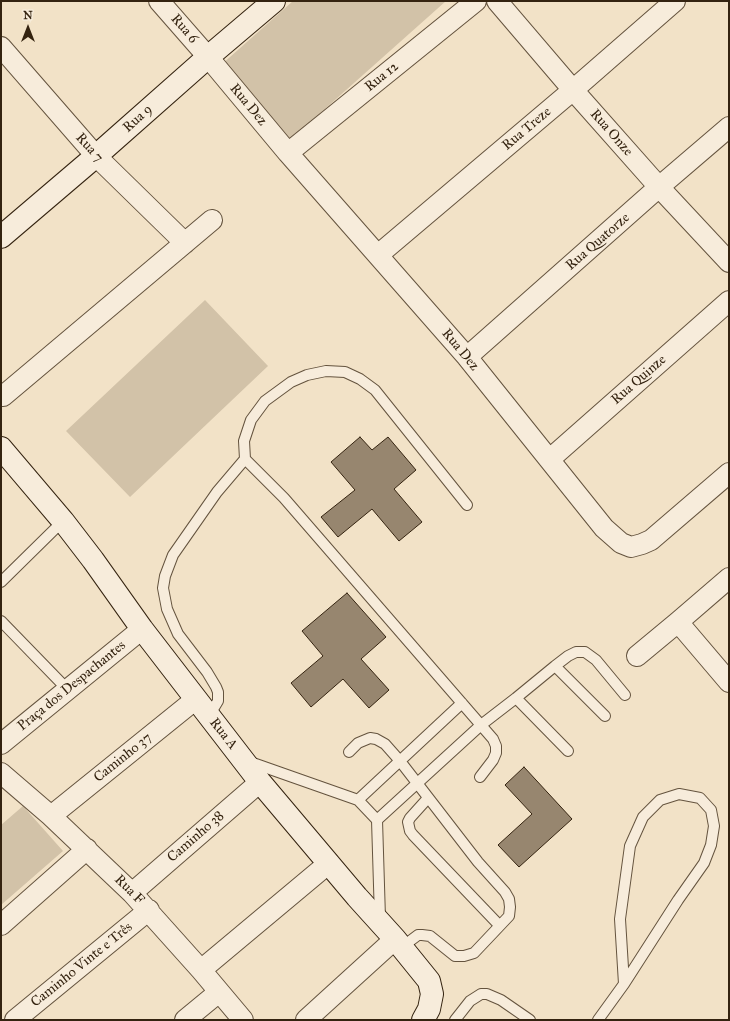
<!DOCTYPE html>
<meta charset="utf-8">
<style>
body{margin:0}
#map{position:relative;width:730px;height:1021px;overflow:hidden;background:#f2e2c7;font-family:"IM FELL Great Primer",serif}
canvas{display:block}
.frame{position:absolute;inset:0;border:2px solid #342310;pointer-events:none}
.north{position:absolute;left:8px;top:8px;width:40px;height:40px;-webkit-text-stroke:3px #f7ecdb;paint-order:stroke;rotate:0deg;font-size:11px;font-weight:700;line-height:16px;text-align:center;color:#342310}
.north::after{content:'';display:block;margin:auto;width:14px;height:18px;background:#342310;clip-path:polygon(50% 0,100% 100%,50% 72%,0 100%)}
</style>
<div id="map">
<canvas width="730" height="1021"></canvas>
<div class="frame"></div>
<div class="north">N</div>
</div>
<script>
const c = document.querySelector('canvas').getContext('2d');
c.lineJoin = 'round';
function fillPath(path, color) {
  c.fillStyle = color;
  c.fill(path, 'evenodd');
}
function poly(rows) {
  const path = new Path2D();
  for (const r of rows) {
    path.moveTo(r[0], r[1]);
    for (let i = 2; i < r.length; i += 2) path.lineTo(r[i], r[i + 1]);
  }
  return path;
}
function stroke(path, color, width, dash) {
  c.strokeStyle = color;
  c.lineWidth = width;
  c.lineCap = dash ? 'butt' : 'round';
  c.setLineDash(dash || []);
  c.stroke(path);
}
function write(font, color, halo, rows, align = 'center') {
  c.font = font + ' "IM FELL Great Primer",serif';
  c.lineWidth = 3;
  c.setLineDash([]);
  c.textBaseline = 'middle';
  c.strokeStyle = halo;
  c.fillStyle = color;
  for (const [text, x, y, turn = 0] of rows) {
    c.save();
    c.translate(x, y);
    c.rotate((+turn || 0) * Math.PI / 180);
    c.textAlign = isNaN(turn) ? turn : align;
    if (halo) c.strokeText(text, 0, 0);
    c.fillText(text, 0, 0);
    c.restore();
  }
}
fillPath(poly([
 [293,1,446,1,290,140,221,65],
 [205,300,268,366,130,497,66,431],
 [23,806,63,851,1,905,1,825]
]), '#d2c2a8');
const building = poly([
 [360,437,372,450,388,437,416,470,394,489,422,522,399,541,372,509,338,537,321,517,355,490,331,462,360,437],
 [347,593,386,637,361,659,389,690,369,708,343,679,311,707,291,683,323,656,302,631,347,593],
 [524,767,572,819,519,867,498,845,532,814,505,785,524,767]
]);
fillPath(building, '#97866f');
stroke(building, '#342310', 1);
const lane = poly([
 [467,505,375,390,360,379,345,372,326,371,307,375,291,382,265,401,251,420,244,441,245,459,284,498,493,739,496,746,496,753,493,760,480,777],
 [1,582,63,521],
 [1,621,68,690],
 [555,666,605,716],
 [516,698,568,751],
 [209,716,218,701,218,692,216,687,207,672,178,634,167,609,163,588,165,576,173,555,217,492,245,459],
 [349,752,358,743,370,738,376,739,385,744,400,761,478,862,505,892,509,899,510,907,509,916,474,953,464,956,455,956,430,936,422,935,418,935,402,947],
 [250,762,358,800,377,820,380,918],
 [428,798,410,818,408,822,410,831,413,835,499,925],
 [358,800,462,703],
 [377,820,481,725,516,698,555,666,568,656,576,652,585,652,596,660,625,695],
 [455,1020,470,1001,481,994,487,994,501,1000,530,1020],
 [598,1020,624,984,678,900,704,863,711,845,714,826,711,810,700,798,679,794,660,800,643,817,630,846,620,919,624,984]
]);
const street = poly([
 [159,1,208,57,288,153,467,357,604,528,621,543,631,547,642,544,651,540,729,473],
 [497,1,573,90,659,187,729,262],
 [1,47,96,156,185,243],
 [288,153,476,1],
 [378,255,573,90,675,1],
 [467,357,659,187,729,127],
 [3,396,212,220],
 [550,459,729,301],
 [678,622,729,682],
 [637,656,678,622,729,578],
 [1,744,142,629],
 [1,773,51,816,132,893,201,970,243,1020],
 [51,816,196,699],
 [132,893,260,782],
 [1,925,87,849],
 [201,970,329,863],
 [15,1020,149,910],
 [185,1020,219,992],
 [306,1020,395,939]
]);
const secondary = poly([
 [1,237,96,156,208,57,274,1],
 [1,448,63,521,93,560,142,629,260,782,357,897,395,939,429,981,432,994,429,1009,423,1020]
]);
stroke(lane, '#64533e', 12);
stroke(street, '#64533e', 22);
stroke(secondary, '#342310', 24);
stroke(lane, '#f7ecdb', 10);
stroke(street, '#f7ecdb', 20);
stroke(secondary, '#f7ecdb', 22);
write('14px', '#342310', '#f7ecdb', [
 ["Rua 6",184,29,49],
 ["Rua 12",382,77,-39],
 ["Rua Dez",248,105,50],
 ["Rua 9",138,119,-42],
 ["Rua Treze",527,129,-40],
 ["Rua Onze",611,133,49],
 ["Rua 7",89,148,48],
 ["Rua Quatorze",598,242,-41],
 ["Rua Dez",460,350,50],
 ["Rua Quinze",639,380,-41],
 ["Praça dos Despachantes",72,686,-39],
 ["Rua A",223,734,52],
 ["Caminho 37",123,758,-39],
 ["Caminho 38",196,837,-41],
 ["Rua F",129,890,45],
 ["Caminho Vinte e Três",82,965,-39]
]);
</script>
